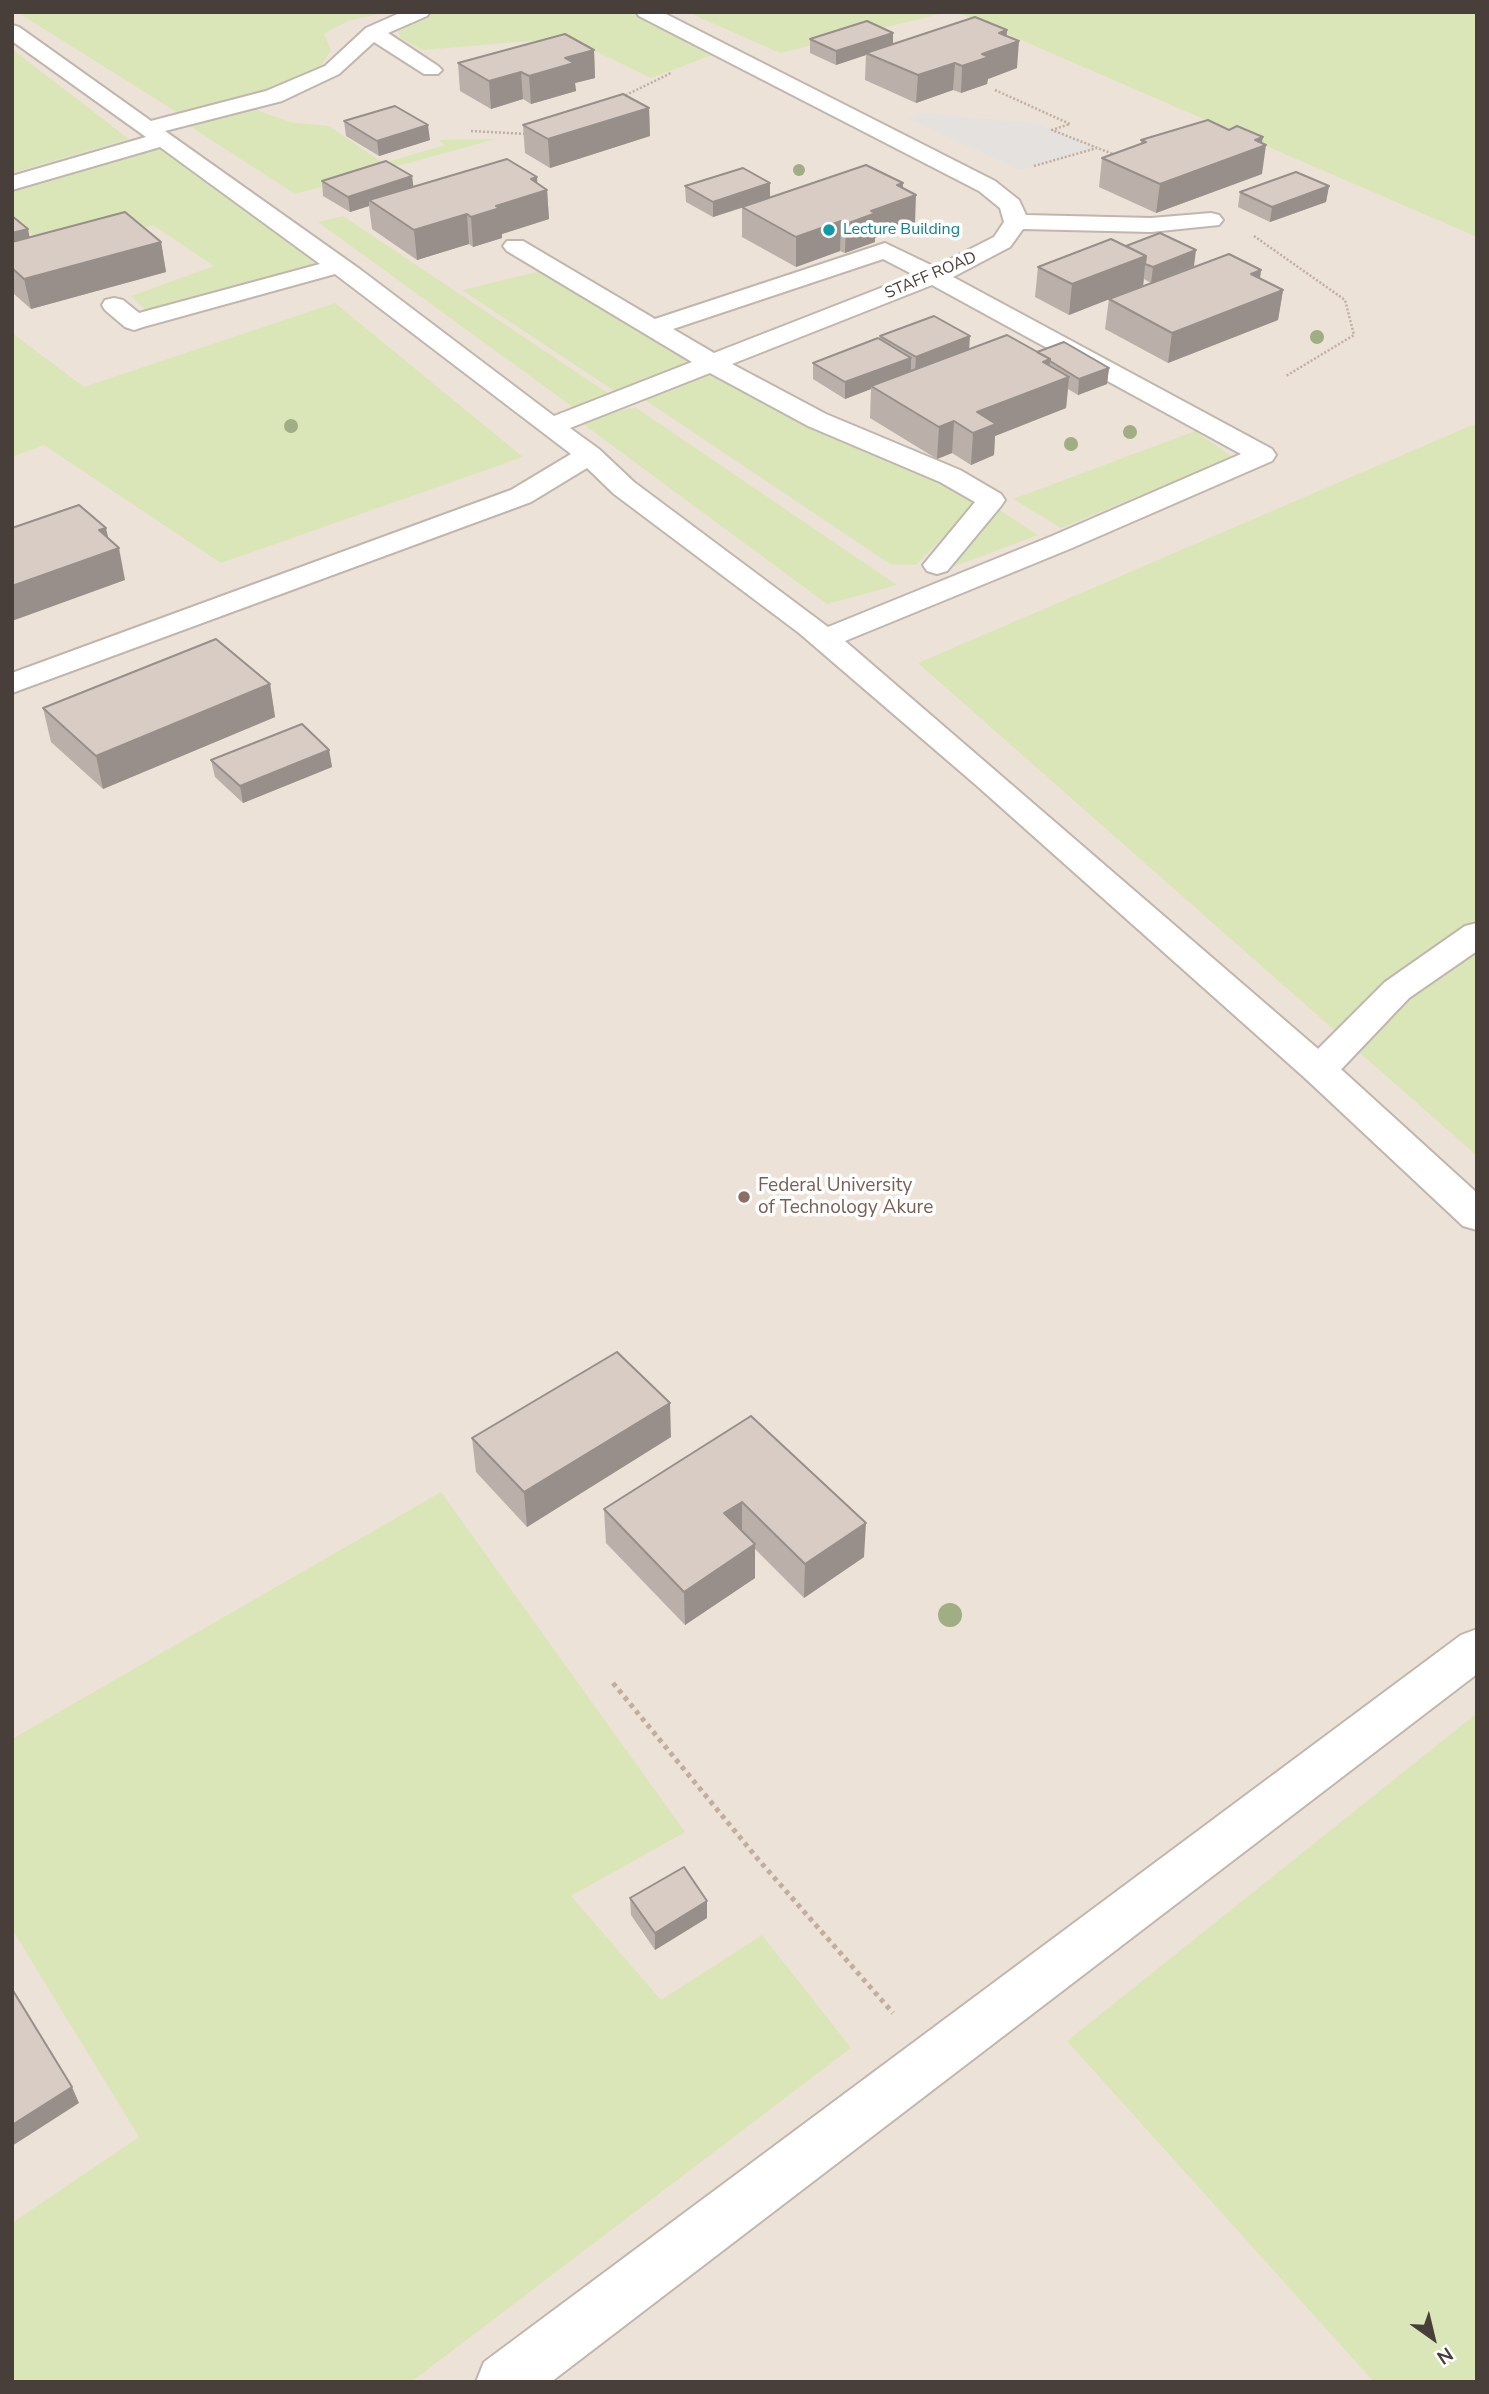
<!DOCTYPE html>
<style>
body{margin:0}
#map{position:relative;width:1489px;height:2394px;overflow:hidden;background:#f5f0ec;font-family:"Nunito Sans",sans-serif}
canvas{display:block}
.frame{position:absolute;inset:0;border:14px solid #493f3a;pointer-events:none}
.north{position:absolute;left:1398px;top:2303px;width:70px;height:70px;-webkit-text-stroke:5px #fff;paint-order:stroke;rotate:146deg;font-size:19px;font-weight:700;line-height:28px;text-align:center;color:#493f3a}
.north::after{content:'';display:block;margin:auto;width:24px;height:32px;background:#493f3a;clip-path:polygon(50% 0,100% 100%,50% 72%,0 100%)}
</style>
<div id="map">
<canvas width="1489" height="2394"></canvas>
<div class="frame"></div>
<div class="north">N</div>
</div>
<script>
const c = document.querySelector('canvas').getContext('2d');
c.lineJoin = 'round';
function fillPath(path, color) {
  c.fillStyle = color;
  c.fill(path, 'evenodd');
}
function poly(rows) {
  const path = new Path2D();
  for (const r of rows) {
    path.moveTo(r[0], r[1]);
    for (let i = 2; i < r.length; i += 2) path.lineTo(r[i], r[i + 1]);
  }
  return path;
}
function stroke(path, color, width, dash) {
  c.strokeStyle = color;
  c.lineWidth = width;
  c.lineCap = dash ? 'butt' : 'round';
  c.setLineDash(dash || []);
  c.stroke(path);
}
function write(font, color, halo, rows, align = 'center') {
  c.font = font + ' "Nunito Sans",sans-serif';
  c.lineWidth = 7;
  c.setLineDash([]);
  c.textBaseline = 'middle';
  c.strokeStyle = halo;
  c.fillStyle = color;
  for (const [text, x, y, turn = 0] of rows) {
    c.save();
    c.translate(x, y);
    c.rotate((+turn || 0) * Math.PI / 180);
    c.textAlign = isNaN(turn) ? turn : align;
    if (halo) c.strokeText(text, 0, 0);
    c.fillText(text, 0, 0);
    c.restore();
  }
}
fillPath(poly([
 [12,12,1477,12,1477,2382,12,2382]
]), '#ede2d7');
fillPath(poly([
 [17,12,388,12,348,21,324,34,331,50,319,69,233,102,178,113],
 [438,12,635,12,715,54,651,78,568,38,422,50,400,38,398,31,421,17],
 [699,12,948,12,780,53,694,15],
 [956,12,1477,12,1477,237],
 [12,49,129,139,12,173],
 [251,108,290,122,329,126,383,163,445,145,439,140,496,139,295,194,185,123],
 [161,147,321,266,146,310,131,296,214,266,153,225,21,268,51,246,12,223,12,189],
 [343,216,612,396,577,410,318,222],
 [545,270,703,361,619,394,462,290],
 [335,303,523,457,221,563,44,445,12,457,12,333,84,387],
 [715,369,951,485,977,502,916,565,890,564,645,400],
 [635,407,897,585,827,604,579,421],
 [1477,423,1477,1156,918,663],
 [1195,431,1233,457,1061,528,1013,499],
 [998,509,1038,535,947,569],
 [441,1492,685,1832,571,1896,661,2000,762,1935,851,2048,411,2382,12,2382,12,2223,139,2137,12,1929,12,1739],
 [1477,1713,1477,2382,1374,2382,1067,2041]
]), '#dbe6b8');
fillPath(poly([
 [922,113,1039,124,1097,148,1021,170,908,119]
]), '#e4e1df');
const lane = poly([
 [1477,923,1477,951,1409,998,1332,1079,1319,1082,1306,1079,1301,1070,1306,1061,1385,982,1465,926,1477,923]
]);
const street = poly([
 [402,12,430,12,427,16,388,33,438,66,442,70,438,74,424,74,374,42,339,74,282,101,165,131,361,270,554,416,692,362,507,251,503,246,507,241,523,241,655,319,885,243,935,267,994,237,1004,222,1000,208,979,191,639,16,636,12,662,12,995,181,1019,200,1026,215,1151,218,1211,213,1219,215,1223,220,1219,225,1151,232,1023,229,1010,247,953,277,1272,449,1276,455,1272,461,1072,548,845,641,1332,1061,1477,1193,1477,1230,1463,1226,1306,1079,976,785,799,633,614,494,587,468,531,502,12,693,12,673,511,490,571,454,335,274,143,327,134,330,125,327,105,310,102,305,105,300,114,298,123,300,139,313,320,264,160,147,12,190,12,176,146,137,12,41,12,25,19,27,151,121,266,91,325,66,366,28,402,12],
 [883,259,914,275,714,353,673,329,883,259],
 [932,285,1241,454,1052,536,828,627,634,482,599,449,570,428,710,373,808,426,940,482,975,502,923,565,927,571,937,574,947,571,1001,506,1005,500,1001,494,960,470,826,414,732,364,932,285],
 [1477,1629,1477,1674,551,2382,476,2382,484,2362,1461,1635,1477,1629]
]);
stroke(lane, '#c0b6ae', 4);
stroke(street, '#c0b6ae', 4);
stroke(poly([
 [995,90,1070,124,1052,130,1118,156],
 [622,97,671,73],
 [471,131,527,134],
 [1034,166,1097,148],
 [1254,236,1345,300,1354,335,1286,376]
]), '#c1aea1', 2.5, [2, 2]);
stroke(poly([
 [613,1683,757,1858,893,2013]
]), '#c1aea1', 5, [4.5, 4.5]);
fillPath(lane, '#fff');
fillPath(street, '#fff');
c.fillStyle = '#a0ad85';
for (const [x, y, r] of [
 [799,170,6],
 [1317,337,7],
 [291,426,7],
 [1130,432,7],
 [1071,444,7],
 [950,1615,12]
]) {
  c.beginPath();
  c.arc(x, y, r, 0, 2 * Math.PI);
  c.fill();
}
fillPath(poly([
 [1007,30,1006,35,1017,68,988,79,987,84,961,93,953,90,916,103,865,80,866,55,836,65,810,53,810,39,893,33,893,44],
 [594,50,595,78,575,83,576,91,531,104,523,99,491,109,460,91,458,63],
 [649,108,650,136,550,168,525,153,523,125],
 [344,121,430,140,379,156,346,136],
 [1141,140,1262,143,1262,174,1156,213,1099,187,1102,158,1141,144],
 [412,176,413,187,547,190,549,219,502,234,502,238,473,247,469,244,417,260,372,229,369,206,350,212,323,196,322,181],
 [903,183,903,187,915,224,875,238,875,242,845,253,840,251,796,267,742,237,742,208,713,217,686,202,685,186,770,198],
 [1329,186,1326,202,1270,222,1238,207,1240,192],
 [12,216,30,237,161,242,166,272,31,309,14,294,12,295],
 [1126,246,1194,266,1151,283,1144,279,1143,286,1261,270,1260,278,1283,290,1278,320,1168,363,1105,329,1109,299,1069,315,1035,297,1038,267],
 [880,336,970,349,1037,352,1109,368,1107,384,1078,395,1068,389,1066,408,995,436,994,455,971,465,952,453,937,459,870,418,871,389,845,399,813,379,813,363,879,339],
 [270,684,275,717,103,789,51,742,43,708],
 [329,750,332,767,243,803,215,777,211,760],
 [751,1416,864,1557,804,1598,755,1549,755,1578,685,1625,606,1543,604,1509],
 [671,1437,527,1527,476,1472,472,1438],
 [630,1898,707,1918,655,1950,631,1915]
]), '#bbafa9');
fillPath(poly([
 [1007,30,1006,46,1019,41,1017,68,988,79,987,84,961,93,962,66,982,54,999,33],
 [893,33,893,47,866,53,866,55,836,65,836,51],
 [594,50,595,78,575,83,576,91,531,104,529,76,565,58],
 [955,63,953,90,916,103,918,75],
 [521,72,523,99,491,109,489,81],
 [649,108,650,136,550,168,548,139],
 [428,125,430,140,379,156,377,141],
 [1263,137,1261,147,1266,145,1262,174,1156,213,1160,184],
 [412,176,414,191,369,200,369,206,350,212,348,197],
 [537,177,538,193,547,190,549,219,502,234,502,238,473,247,471,217,496,206,531,179],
 [770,183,770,198,713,217,713,202],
 [903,183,902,200,916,195,915,224,875,238,875,242,845,253,846,224,871,211,897,185],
 [1329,186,1326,202,1270,222,1272,207],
 [467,214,469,244,417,260,414,230],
 [841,221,840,251,796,267,796,237],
 [28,229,31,244,12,250,12,233],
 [161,242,166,272,31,309,24,279],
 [1196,250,1194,266,1151,283,1153,267],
 [1146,256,1143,286,1069,315,1072,284],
 [1261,270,1257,300,1283,290,1278,320,1168,363,1172,333,1251,274],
 [970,336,969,352,915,373,916,357],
 [911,358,911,374,871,386,871,389,845,399,845,382],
 [1050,359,1048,385,1069,377,1066,408,995,436,994,455,971,465,973,433,977,412,1043,362],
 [1109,368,1107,384,1078,395,1079,379],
 [954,421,952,453,937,459,939,427],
 [106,528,111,550,119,548,125,580,12,621,12,586,99,530],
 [270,684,275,717,103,789,96,756],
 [329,750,332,767,243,803,240,786],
 [670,1403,671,1437,527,1527,524,1492],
 [742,1502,742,1536,724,1513],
 [866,1523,864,1557,804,1598,805,1564],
 [755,1544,755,1578,685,1625,684,1592],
 [707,1901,707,1918,655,1950,655,1933],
 [72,2087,79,2103,12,2146,12,2125]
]), '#988f8a');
const building = poly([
 [975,17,1007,30,999,33,1019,41,982,54,989,57,962,66,955,63,918,75,866,53,975,17],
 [867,21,893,33,836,51,810,39,867,21],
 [565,34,594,50,565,58,574,63,529,76,521,72,489,81,458,63,565,34],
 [623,94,649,108,548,139,523,125,623,94],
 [395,106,428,125,377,141,344,121,395,106],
 [1208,120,1229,130,1237,126,1263,137,1255,140,1266,145,1160,184,1102,158,1146,142,1141,140,1208,120],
 [507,159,537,177,531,179,547,190,496,206,500,208,471,217,467,214,414,230,369,200,507,159],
 [386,161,412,176,348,197,322,181,386,161],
 [866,165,903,183,897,185,916,195,871,211,876,213,846,224,841,221,796,237,742,207,866,165],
 [743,168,770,183,713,202,685,186,743,168],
 [1296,172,1329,186,1272,207,1240,192,1296,172],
 [125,212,161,242,24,279,12,268,12,242,125,212],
 [12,216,28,229,12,233,12,216],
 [1160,233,1196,250,1153,267,1145,264,1146,256,1126,246,1160,233],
 [1111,239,1146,256,1072,284,1038,267,1111,239],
 [1229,254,1261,270,1251,274,1283,290,1172,333,1109,299,1229,254],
 [934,316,970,336,916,357,880,336,934,316],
 [1007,335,1050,359,1043,362,1069,377,977,412,996,424,973,433,954,421,939,427,871,386,1007,335],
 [878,338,911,358,845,382,813,363,878,338],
 [1064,342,1109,368,1079,379,1050,361,1050,359,1037,352,1064,342],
 [79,505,106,528,99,530,119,548,12,586,12,528,79,505],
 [216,639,270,684,96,756,43,708,216,639],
 [302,724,329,750,240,786,211,760,302,724],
 [617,1352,670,1403,524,1492,472,1438,617,1352],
 [751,1416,866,1523,805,1564,742,1502,724,1513,755,1544,684,1592,604,1509,751,1416],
 [684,1867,707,1901,655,1933,630,1898,684,1867],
 [12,1989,72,2087,12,2125,12,1989]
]);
fillPath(building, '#d9ccc5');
stroke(building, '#988f8a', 2);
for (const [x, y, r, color] of [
 [829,230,7,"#0f9aa8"],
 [744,1197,7,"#8d6e63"]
]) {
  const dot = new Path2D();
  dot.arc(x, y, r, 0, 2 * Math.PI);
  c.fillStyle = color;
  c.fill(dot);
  stroke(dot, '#fff', 2.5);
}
write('16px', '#0d838f', '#fff', [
 ["Lecture Building",843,230]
], 'left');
write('16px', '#493f3a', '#fff', [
 ["STAFF ROAD",931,276,-23]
]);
write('19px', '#785e54', '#fff', [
 ["Federal University",758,1186],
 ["of Technology Akure",758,1208]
], 'left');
</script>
